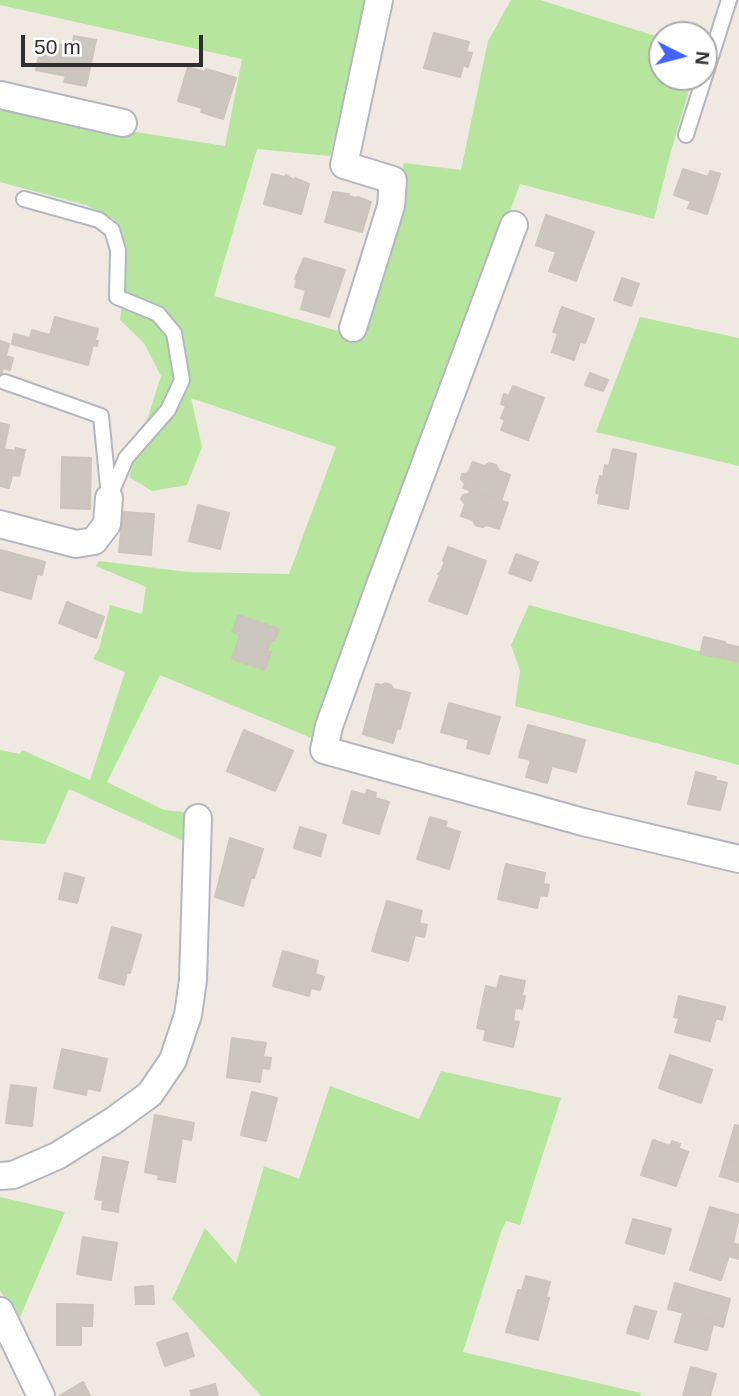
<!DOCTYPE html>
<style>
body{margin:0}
#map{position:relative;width:739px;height:1396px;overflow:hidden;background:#efe9e1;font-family:Helvetica,sans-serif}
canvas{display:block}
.north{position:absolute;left:648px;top:21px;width:70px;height:70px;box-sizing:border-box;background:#fff;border:2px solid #ababab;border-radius:50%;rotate:96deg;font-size:19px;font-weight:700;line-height:28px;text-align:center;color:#2e2e2e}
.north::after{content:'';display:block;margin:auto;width:24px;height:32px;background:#4264fb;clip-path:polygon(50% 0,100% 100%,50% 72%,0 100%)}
.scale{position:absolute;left:21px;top:35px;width:182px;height:32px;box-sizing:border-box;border:4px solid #2e2e2e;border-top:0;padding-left:9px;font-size:21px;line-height:24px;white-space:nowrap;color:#2e2e2e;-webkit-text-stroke:5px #fff;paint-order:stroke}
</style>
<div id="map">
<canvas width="739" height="1396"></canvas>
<div class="north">N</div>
<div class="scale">50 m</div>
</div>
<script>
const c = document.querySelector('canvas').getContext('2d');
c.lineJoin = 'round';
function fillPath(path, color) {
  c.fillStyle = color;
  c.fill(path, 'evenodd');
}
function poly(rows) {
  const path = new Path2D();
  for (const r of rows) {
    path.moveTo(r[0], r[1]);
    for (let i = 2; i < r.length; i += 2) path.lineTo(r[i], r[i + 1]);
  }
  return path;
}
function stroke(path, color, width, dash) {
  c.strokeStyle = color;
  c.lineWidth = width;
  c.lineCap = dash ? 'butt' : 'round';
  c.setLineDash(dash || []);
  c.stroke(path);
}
fillPath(poly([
 [0,0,368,0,330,156,257,149,214,296,363,338,404,163,461,170,488,41,511,0,540,0,662,38,662,77,693,77,671,151,654,219,520,184,316,740,160,675,107,782,164,810,192,813,190,844,69,789,45,844,0,840,0,750,20,754,22,750,90,780,125,672,93,659,99,649,110,605,142,614,146,587,96,566,99,561,188,572,289,574,336,447,191,398,202,447,187,485,152,491,129,477,161,376,144,343,120,320,125,281,122,232,114,219,86,205,0,182,0,103,123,130,225,146,242,59,0,5],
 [640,317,739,338,739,466,596,432],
 [529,605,739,662,739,765,515,706,520,671,511,645],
 [441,1071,561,1098,520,1225,506,1221,501,1232,463,1352,641,1393,640,1396,261,1396,172,1299,205,1228,236,1264,264,1166,299,1179,330,1086,419,1119],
 [0,1197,65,1212,18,1322,0,1290]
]), '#b6e59e');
const building = poly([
 [434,33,469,42,466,52,472,53,468,67,463,65,460,77,424,68,434,33],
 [74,36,96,40,86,86,64,82,66,76,36,70,42,41,72,47,74,36],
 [188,67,205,72,206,69,236,78,223,119,201,112,202,108,178,101,188,67],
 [683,169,708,177,710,171,720,174,707,214,688,208,691,201,674,195,683,169],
 [272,174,285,177,286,175,294,180,295,178,309,184,301,214,264,204,272,174],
 [333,192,349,194,348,196,356,198,358,197,371,202,362,232,325,222,333,192],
 [546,215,594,232,576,281,549,271,556,252,536,245,546,215],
 [304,258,345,270,329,317,301,309,306,290,295,287,297,280,295,279,304,258],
 [622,278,639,284,631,306,614,300,622,278],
 [562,307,594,319,585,343,580,342,574,360,552,352,558,333,553,332,562,307],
 [55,317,98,329,95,340,98,341,97,346,93,345,88,365,12,344,14,334,30,338,32,330,50,335,55,317],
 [0,341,9,344,6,356,13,358,10,370,3,368,0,379,0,341],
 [590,373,608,380,603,391,585,385,590,373],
 [513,386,544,398,528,440,501,430,505,420,501,418,506,406,501,404,504,394,509,396,513,386],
 [0,423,9,425,4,449,15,451,16,448,25,450,19,476,12,475,9,488,0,486,0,423],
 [613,449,636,454,628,509,598,503,600,494,596,493,600,476,603,477,605,465,609,466,613,449],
 [62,457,91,458,90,509,61,508,62,457],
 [473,462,484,466,489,463,496,465,499,471,510,475,501,501,463,488,465,484,461,479,462,474,468,473,473,462],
 [470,490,508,503,499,529,487,525,482,527,475,525,473,520,461,516,465,504,461,499,463,495,469,494,470,490],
 [198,505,229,513,220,549,189,541,198,505],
 [123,512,154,514,151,555,119,552,123,512],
 [448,547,486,561,477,587,438,574,440,573,445,562,443,561,448,547],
 [0,550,45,562,42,575,37,574,31,599,0,590,0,550],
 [516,554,538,562,531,581,509,573,516,554],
 [438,574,477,587,467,614,429,601,440,575,438,574],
 [67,602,104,617,96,638,59,623,67,602],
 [238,615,279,629,274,641,271,640,267,651,271,652,265,670,232,659,240,635,232,632,238,615],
 [704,637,725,642,722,658,700,654,704,637],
 [725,644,739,647,739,662,722,658,725,644],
 [385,683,391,685,393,689,410,693,400,729,397,728,393,743,363,734,376,684,382,685,385,683],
 [449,703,500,717,489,754,467,748,469,740,441,732,449,703],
 [528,725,585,740,576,772,552,766,547,783,526,777,531,760,519,757,528,725],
 [244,730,293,751,275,791,227,771,244,730],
 [696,772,716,777,715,780,727,783,720,810,688,804,696,772],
 [367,790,376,793,375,798,389,802,379,834,343,823,352,791,366,795,367,790],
 [430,817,447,822,445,827,460,832,449,869,417,859,430,817],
 [300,827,326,835,320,856,294,848,300,827],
 [230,838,263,849,254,878,251,878,243,906,215,897,230,838],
 [506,864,545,873,543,884,549,885,547,896,540,895,537,908,498,899,506,864],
 [65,873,84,878,77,903,59,899,65,873],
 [387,901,422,911,419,923,427,925,424,937,415,935,408,961,372,951,387,901],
 [112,927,141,935,130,973,127,972,124,985,99,978,112,927],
 [283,951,318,961,315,974,324,977,320,990,311,988,309,996,273,986,283,951],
 [500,976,525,981,522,995,525,996,522,1009,515,1008,513,1021,519,1022,513,1047,484,1040,486,1030,477,1028,486,986,497,989,500,976],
 [679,996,725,1007,722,1020,716,1018,710,1041,675,1032,679,1018,674,1017,679,996],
 [232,1038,266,1043,263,1057,271,1058,269,1069,262,1068,260,1082,227,1077,232,1038],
 [62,1049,107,1059,100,1091,87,1088,86,1095,54,1088,62,1049],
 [670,1055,712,1070,701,1103,659,1088,670,1055],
 [11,1085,36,1088,32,1126,6,1123,11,1085],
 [252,1092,277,1098,266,1141,241,1135,252,1092],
 [155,1115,194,1123,191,1140,182,1138,175,1182,158,1179,159,1175,145,1172,155,1115],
 [735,1125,739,1126,739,1163,725,1159,735,1125],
 [653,1140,670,1146,672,1141,680,1144,678,1148,688,1152,676,1186,641,1175,653,1140],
 [103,1157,128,1162,119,1203,95,1199,103,1157],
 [725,1159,739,1163,739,1182,720,1176,725,1159],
 [103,1200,119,1203,118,1212,102,1209,103,1200],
 [710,1207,739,1215,733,1243,739,1245,739,1259,729,1256,721,1280,690,1270,710,1207],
 [633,1219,671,1229,664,1254,626,1243,633,1219],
 [83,1237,117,1243,111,1280,77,1274,83,1237],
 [526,1276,550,1282,546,1297,549,1298,538,1340,506,1332,518,1290,522,1290,526,1276],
 [675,1283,730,1299,723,1327,713,1324,714,1320,668,1309,675,1283],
 [153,1286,154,1304,136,1304,135,1287,153,1286],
 [57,1304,93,1305,92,1326,81,1326,81,1345,57,1345,57,1304],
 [635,1306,656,1312,648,1339,627,1333,635,1306],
 [683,1313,714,1320,707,1350,675,1342,683,1313],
 [187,1333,194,1356,165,1366,157,1343,187,1333],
 [691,1367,716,1374,710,1396,683,1396,691,1367],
 [83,1382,90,1396,59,1396,83,1382],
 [215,1384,218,1396,192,1396,190,1391,215,1384]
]);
fillPath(building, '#cbc7bf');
stroke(building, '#cbc5ba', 2);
const service = poly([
 [686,135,729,0],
 [24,199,99,220,112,230,118,250,117,297,158,314,174,333,182,380,168,410,126,458,109,498],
 [5,382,101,416,109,497]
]);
const minor = poly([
 [0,95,123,123],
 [514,225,377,593,329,726,324,750,583,822,739,859],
 [353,328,391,206,393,180,344,165,379,0],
 [0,524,76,544,94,541,107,524,109,498],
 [0,1176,13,1175,57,1156,113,1121,150,1094,173,1060,188,1015,193,980,198,818],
 [0,1311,41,1396]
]);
stroke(service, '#b4b7c1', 18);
stroke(minor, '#b4b7c1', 30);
stroke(service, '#fff', 14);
stroke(minor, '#fff', 26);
</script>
